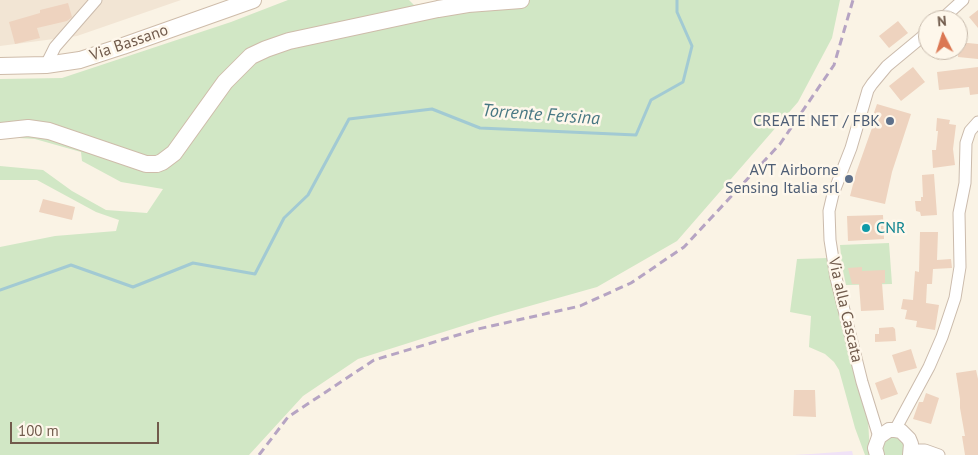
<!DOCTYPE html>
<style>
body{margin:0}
#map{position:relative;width:978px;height:455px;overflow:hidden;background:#faf3e5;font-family:"PT Sans",sans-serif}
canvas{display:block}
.north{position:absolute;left:918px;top:10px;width:50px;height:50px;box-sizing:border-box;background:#fef7eb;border:1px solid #c6b9ab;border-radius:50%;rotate:355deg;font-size:14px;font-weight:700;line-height:20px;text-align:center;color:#715b4c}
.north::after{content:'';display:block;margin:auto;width:18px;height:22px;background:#db7753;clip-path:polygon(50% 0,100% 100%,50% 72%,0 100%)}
.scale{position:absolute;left:10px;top:422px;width:149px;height:22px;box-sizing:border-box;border:2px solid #715b4c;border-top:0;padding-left:6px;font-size:15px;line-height:18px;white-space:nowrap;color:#715b4c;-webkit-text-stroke:4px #fef7eb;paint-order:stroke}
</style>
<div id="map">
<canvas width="978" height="455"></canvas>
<div class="north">N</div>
<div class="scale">100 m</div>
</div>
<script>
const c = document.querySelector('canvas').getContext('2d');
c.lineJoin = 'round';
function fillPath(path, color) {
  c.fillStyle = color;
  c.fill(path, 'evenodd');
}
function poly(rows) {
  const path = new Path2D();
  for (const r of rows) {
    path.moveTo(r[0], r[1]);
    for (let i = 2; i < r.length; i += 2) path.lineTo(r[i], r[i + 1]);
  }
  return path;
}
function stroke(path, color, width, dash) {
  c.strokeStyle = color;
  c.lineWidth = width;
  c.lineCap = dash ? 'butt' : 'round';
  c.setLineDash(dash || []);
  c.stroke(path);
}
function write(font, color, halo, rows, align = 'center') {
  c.font = font + ' "PT Sans",sans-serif';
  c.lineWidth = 5;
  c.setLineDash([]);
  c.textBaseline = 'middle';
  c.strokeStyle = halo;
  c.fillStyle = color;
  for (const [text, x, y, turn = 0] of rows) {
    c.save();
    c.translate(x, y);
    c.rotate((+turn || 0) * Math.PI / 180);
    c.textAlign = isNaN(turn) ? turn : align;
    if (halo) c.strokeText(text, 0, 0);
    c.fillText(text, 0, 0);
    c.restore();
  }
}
fillPath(poly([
 [0,0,181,0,77,36,0,46]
]), '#f2e5d4');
fillPath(poly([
 [852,451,853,455,794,455,811,454]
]), '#f0e2f7');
fillPath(poly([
 [288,0,409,0,414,5,444,0,840,0,832,38,798,102,677,241,597,287,494,316,358,359,303,396,249,455,0,455,0,247,55,236,116,231,119,220,96,212,37,180,0,180,0,166,43,170,72,191,106,210,147,213,163,189,121,182,82,161,81,152,35,139,3,137,0,138,0,79,62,78,231,22],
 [889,243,892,284,846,285,842,266,840,245],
 [828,258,868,419,870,455,865,455,855,428,839,370,834,362,825,354,809,347,811,316,790,312,797,259],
 [893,435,904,441,904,455,882,455,880,444]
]), '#d1e7c5');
stroke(poly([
 [0,290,71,265,133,287,193,263,255,274,284,218,308,195,349,119,432,109,480,128,636,135,651,100,683,82,692,46,677,12,677,0]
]), '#a2cad3', 3);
fillPath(poly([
 [68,3,72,17,67,21,37,28,40,38,15,44,9,22,40,13,40,10],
 [978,10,978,28,969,17],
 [898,21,908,33,889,48,879,36],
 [958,42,978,44,978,59,958,57],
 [930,50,951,50,938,60],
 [913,67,925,82,901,101,889,86],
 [978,67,978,94,970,95,969,87,939,90,937,72],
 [877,104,911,114,892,172,885,204,850,196,856,173,872,128,869,127],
 [937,118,950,120,949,124,956,125,953,149,955,165,933,168,932,150,936,150,938,131,936,131],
 [934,174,937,215,921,216,920,212,916,211,915,201,921,201,921,197,923,197,922,175],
 [43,199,75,207,72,220,39,212],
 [883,215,884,239,848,241,847,216],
 [920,232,938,232,937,260,951,259,952,268,933,269,932,284,927,284,926,303,939,305,935,330,916,327,917,321,905,319,907,310,901,309,903,299,913,300,915,271,919,272],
 [862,267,862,271,885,270,885,283,882,283,884,310,861,311,859,284,852,284,848,268],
 [893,327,895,329,896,341,875,342,875,334,879,334,879,328],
 [911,349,917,368,898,373,892,355],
 [976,370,978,379,978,455,965,455,962,436,965,436,960,408,960,399,956,373],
 [891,377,898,394,881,400,875,383],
 [794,390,815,390,816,417,793,416],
 [926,393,939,398,931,424,913,419,919,402,923,402]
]), '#eed3bf');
const minor = poly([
 [941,20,963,0],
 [46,65,55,47,96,0],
 [895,430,929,367,942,337,955,298,960,267,959,213,965,183,966,143,970,131,978,122],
 [879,437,862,382,836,278,830,240,829,211,833,194,851,148,868,90,872,84,887,66,928,32],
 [911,450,925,450,939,455]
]);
const tertiary = poly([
 [877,455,875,448,879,437,889,430,895,430,901,431,909,439,911,444,910,455]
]);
const secondary = poly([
 [0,66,46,65,80,60,123,46,253,0],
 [0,131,28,128,49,131,146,164,157,164,162,162,174,153,225,82,251,56,266,49,289,41,438,9,468,4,521,0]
]);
stroke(minor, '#cbbbac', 13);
stroke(tertiary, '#cbbbac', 16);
stroke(secondary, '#cebcaa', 18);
stroke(minor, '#fff', 11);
stroke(tertiary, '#fff', 14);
stroke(secondary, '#fff', 16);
stroke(poly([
 [259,455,288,417,374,360,478,329,580,306,631,283,684,247,780,144,834,65,853,0]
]), '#b6a4c3', 3, [8, 5]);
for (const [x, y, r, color] of [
 [890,121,5,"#5c6f8a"],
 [849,179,5,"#5c6f8a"],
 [866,228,5,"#0f9aa8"]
]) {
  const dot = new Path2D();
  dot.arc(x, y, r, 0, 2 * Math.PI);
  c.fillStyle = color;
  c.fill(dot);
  stroke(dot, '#fef7eb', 2);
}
write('16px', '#715b4c', '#fef7eb', [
 ["Via Bassano",129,43,-19],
 ["Via alla Cascata",845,310,77]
]);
write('16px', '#4e5e75', '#fef7eb', [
 ["CREATE NET / FBK",880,121],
 ["AVT Airborne",839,170],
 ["Sensing Italia srl",839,188]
], 'right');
write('16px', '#0d838f', '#fef7eb', [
 ["CNR",876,228]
], 'left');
write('italic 18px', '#477783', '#fef7eb', [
 ["Torrente Fersina",541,115,4]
]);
</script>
